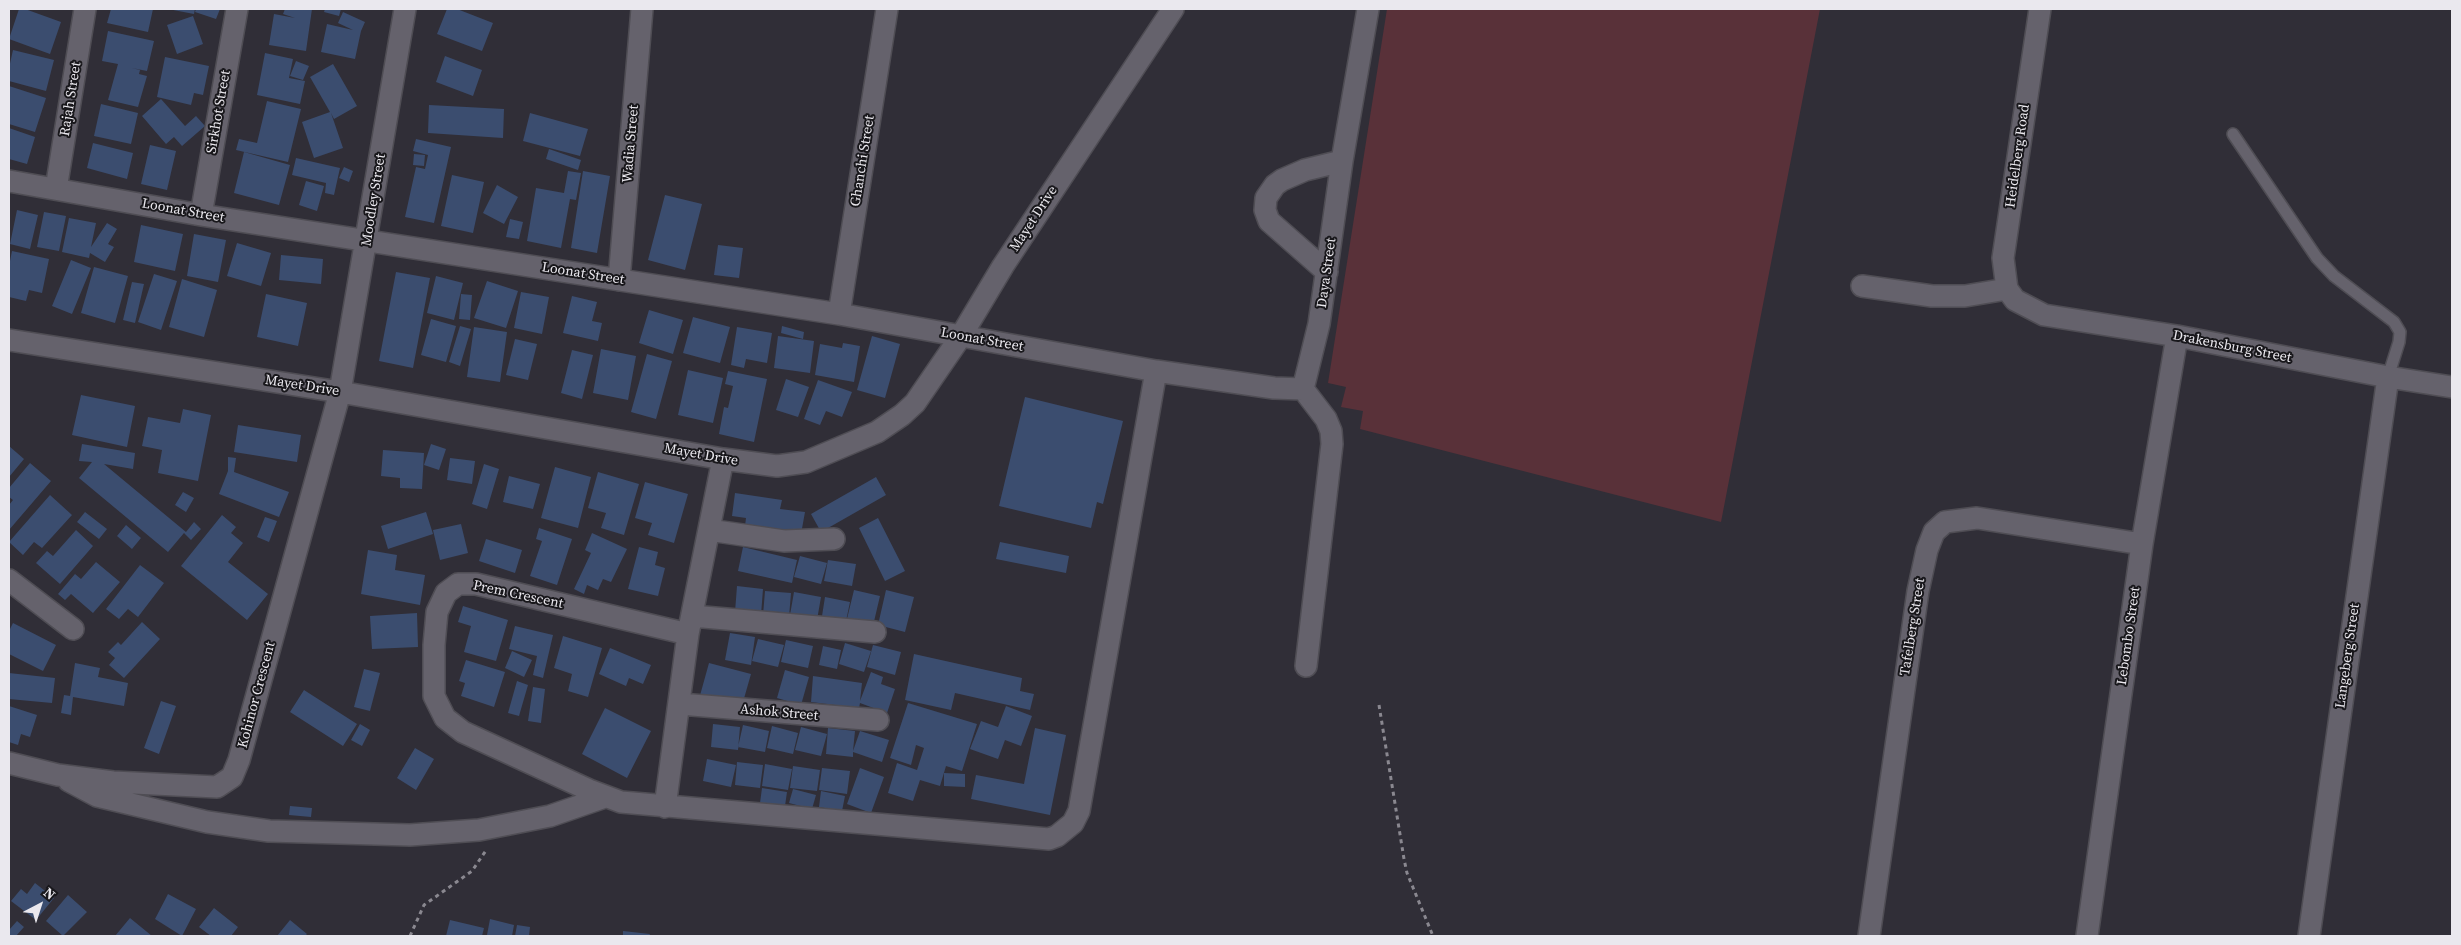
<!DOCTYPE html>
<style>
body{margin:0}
#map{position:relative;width:2461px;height:945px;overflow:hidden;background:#302e37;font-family:"Source Serif 4",serif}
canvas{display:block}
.frame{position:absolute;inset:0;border:10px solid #eae8ee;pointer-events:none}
.north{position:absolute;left:15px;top:880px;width:50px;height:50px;-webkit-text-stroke:4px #18171b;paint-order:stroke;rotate:40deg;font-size:14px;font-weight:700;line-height:20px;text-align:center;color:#eae8ee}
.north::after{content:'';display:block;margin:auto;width:18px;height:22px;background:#eae8ee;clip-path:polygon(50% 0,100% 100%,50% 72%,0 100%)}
</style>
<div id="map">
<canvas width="2461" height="945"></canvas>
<div class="frame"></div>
<div class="north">N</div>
</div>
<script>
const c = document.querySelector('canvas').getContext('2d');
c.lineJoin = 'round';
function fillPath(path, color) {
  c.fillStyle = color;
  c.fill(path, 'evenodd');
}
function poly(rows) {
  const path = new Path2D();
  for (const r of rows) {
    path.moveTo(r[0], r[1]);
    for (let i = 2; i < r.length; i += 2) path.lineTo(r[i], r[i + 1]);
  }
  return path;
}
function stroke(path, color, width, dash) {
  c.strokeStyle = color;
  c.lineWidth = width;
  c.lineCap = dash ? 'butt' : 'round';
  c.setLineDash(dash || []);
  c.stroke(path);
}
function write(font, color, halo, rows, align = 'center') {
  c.font = font + ' "Source Serif 4",serif';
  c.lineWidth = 4;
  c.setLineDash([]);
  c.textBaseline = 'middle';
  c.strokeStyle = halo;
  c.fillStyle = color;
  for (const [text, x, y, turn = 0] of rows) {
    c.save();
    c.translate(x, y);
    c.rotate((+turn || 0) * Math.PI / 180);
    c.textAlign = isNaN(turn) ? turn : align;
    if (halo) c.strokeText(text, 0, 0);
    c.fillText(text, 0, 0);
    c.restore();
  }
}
fillPath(poly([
 [1387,9,1820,9,1721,522,1360,429,1363,411,1341,407,1346,387,1328,383]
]), '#593139');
fillPath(poly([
 [19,9,25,9,61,22,50,54,9,39],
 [111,9,153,9,148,32,107,23],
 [168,9,195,9,194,14],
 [196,9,220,9,216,19,195,12],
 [285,9,312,9,306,51,269,45,274,14,295,18,283,14],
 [325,9,341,9,339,16,324,12],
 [447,9,457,9,493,23,482,51,437,34],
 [343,12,365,22,361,31,355,59,321,52,327,24,353,30,338,23],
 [193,16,203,44,177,54,167,25],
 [108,31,154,41,147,71,132,68,140,70,139,74,147,76,138,107,108,100,118,64,102,61],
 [13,50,54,60,46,91,9,81,9,68],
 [265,53,293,59,289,78,305,81,300,104,257,95],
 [445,56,482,70,473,96,436,82],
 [165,57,209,66,203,95,194,93,191,105,157,97],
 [296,61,309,66,303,80,290,76],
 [333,64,357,106,334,119,331,113,343,148,314,158,302,122,330,112,310,77],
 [9,86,46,98,35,132,9,124],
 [161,99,185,126,196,116,205,126,182,146,174,137,166,144,142,116],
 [267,101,301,109,288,162,236,150,239,139,257,143],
 [101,104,138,113,131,144,94,136],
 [429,105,504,109,503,138,428,133],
 [530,113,588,129,580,156,523,141],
 [9,128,35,137,27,164,9,159],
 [416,139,451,147,434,223,405,217,416,167,425,169,428,155,413,151],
 [93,143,133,153,127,179,87,168],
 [150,145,176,151,167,190,141,184],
 [549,149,581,160,578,170,546,159],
 [244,152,290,165,279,205,234,193],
 [414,154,425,155,424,166,413,165],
 [296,158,340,168,334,195,325,193,326,183,292,175],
 [344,167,353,171,349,182,339,178],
 [568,171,581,173,576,200,570,199,561,248,527,241,536,188,564,193],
 [583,171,610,176,597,253,571,248],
 [452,175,484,182,473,233,441,226],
 [306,181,324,186,317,211,299,205],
 [497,185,518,197,504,224,483,213],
 [665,195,702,204,685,270,648,260],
 [17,210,38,215,30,249,10,244],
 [44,212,66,216,59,251,37,247],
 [69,218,96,223,91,247,107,223,117,229,108,244,114,247,105,262,90,253,89,258,62,252],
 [510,219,523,222,519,239,506,237],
 [141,225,183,234,175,271,134,262],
 [194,234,226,240,218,282,187,276],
 [237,243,271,253,261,286,227,276],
 [718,245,743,248,739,278,714,275],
 [12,251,49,259,42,293,29,290,26,301,9,297,9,266],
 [281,255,323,259,321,284,279,280],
 [71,260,91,268,72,314,52,306],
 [94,267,128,276,115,323,81,313],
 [396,272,430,278,413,368,379,361],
 [154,274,177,281,161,330,138,322],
 [436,276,463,283,454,320,427,313],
 [182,279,217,290,204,337,169,327],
 [487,281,518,291,506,328,474,318],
 [132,282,144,284,135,323,123,320],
 [521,292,549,297,542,334,514,328],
 [266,294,307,303,298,346,257,337],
 [461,294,472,295,470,320,459,319],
 [572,296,597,302,592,321,602,323,598,341,563,333],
 [649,310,683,320,673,354,639,343],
 [693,317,730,327,720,363,683,353],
 [431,319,456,326,446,362,421,355],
 [460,326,471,329,460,366,449,362],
 [782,326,804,332,803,339,781,333],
 [474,327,507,332,500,382,467,377],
 [737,327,772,333,767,363,746,359,744,368,731,365],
 [778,336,814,341,810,373,774,368],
 [872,336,900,344,885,398,857,390],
 [515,339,537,344,528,380,506,375],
 [843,343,860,346,854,382,815,375,820,344,842,348],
 [601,349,636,356,628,400,593,393],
 [572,350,593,355,582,399,561,393],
 [647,354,672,361,656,419,631,412],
 [688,370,723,378,713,423,678,415],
 [728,371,767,379,754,442,719,434,724,407,728,408,733,386,725,384],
 [786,379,809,387,798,417,776,410],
 [818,380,852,392,842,417,826,411,820,425,804,419],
 [81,395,135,406,127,447,72,435],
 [1025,397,1123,421,1103,504,1097,502,1091,528,999,506],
 [183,409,211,415,198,481,158,473,162,450,142,446,148,417,180,423],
 [238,425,301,435,297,462,234,452],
 [82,444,135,453,133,469,104,464,186,532,194,522,201,529,191,540,184,533,168,552,79,478,92,462,79,461],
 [431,444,446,449,439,470,424,465],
 [9,446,24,459,9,477],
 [383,450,424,453,422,489,400,488,400,478,381,476],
 [228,457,236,458,234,472,289,492,279,517,219,494,228,471],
 [450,458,475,461,472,484,447,480],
 [30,463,51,481,9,530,9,505,13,500,9,497,9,488],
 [484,464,499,469,487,509,472,504],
 [555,467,591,477,578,528,541,518],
 [598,472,639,484,624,535,601,528,606,513,588,508],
 [509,476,540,484,533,509,503,502],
 [876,477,886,495,821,532,811,514],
 [645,482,688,494,674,543,648,535,652,523,635,518],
 [183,492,194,498,186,512,175,505],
 [735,493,782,500,780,509,805,512,801,534,745,526,746,518,732,516],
 [50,495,72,515,42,548,34,542,23,555,9,542],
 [85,512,107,529,99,539,77,522],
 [426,512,433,534,388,549,381,526],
 [222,515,236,527,231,533,243,543,228,562,268,594,247,620,181,566],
 [265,517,277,521,269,542,257,537],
 [878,518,905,571,885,581,859,528],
 [461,524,468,553,440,560,433,530],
 [126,525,141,538,132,549,117,536],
 [539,528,572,539,557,585,530,576,542,541,536,539],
 [76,530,93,546,60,584,36,563,47,551,53,556],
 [592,533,627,549,611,582,603,579,598,590,587,585,584,594,574,589,591,553,585,550],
 [486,539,522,550,515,573,479,561],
 [1000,542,1069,556,1066,573,996,559],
 [639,547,658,552,655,565,665,568,658,596,628,589],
 [743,547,797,560,792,583,738,571],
 [368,550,397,555,395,570,425,575,420,605,361,594],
 [800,556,827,563,821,584,794,577],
 [828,560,856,564,852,586,824,581],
 [96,562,120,582,93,613,71,594,65,600,58,594,75,574,81,579],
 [140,565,164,583,138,617,128,609,119,619,106,609],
 [737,586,763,589,761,615,735,612],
 [854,590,880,596,872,630,846,623],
 [886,590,914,597,905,632,878,625],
 [765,591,791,593,789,617,763,615],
 [794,592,821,597,817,620,790,615],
 [825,597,850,602,846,621,822,616],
 [463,606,508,620,496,661,464,652,471,626,458,622],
 [417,613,418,647,372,649,370,616],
 [142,622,160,639,124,678,109,665,115,658,108,652,118,642,121,645],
 [13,623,56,645,43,671,9,654,9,631],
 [515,626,553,635,543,678,533,675,537,656,509,649],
 [730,633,755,637,751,665,725,660],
 [563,636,602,648,588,697,568,691,572,674,554,668],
 [758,639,784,645,778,667,752,661],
 [786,640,813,646,808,668,781,662],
 [845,643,871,651,864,672,839,664],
 [873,645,901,652,895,675,867,667],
 [823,646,841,650,837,669,819,665],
 [610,648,651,665,643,684,629,678,626,686,599,674],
 [512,651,532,660,524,677,505,668],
 [914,654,1022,678,1020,691,1034,694,1030,710,955,693,951,710,905,700],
 [466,660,505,672,494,707,461,696,465,683,459,681],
 [75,663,100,668,98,677,128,683,124,706,73,697,71,715,61,713,64,695,70,696],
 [709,663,751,674,743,702,724,696,721,705,699,699],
 [364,669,380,673,370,711,354,707],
 [785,670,809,677,801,705,777,698],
 [871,672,883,677,881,684,895,689,887,713,860,703,859,708,811,702,813,676,862,683,860,701],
 [9,673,55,678,52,703,9,699],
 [517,681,528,685,519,716,508,713],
 [533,687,545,689,541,723,528,721],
 [304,690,357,724,343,746,290,712],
 [161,701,176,706,159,754,144,748],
 [908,703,977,724,962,771,946,766,940,786,920,780,913,801,888,793,897,763,917,770,924,748,916,745,911,765,890,758],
 [9,706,37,715,30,737,21,734,18,745,9,742],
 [1006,706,1032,716,1021,746,1005,740,998,759,970,749,981,721,998,727],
 [605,708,651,731,627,778,582,754],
 [360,724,370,730,362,746,351,740],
 [713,724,740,727,738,750,711,747],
 [743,725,769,731,765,752,738,747],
 [772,726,798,733,793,754,767,748],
 [801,727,827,734,821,756,795,750],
 [828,728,855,731,853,751,860,731,889,740,882,762,853,752,853,757,826,754],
 [1035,728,1066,735,1050,815,971,799,976,775,1024,784],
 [415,748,434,759,416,790,397,778],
 [707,759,736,765,731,787,703,781],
 [737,762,763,765,760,788,735,785],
 [765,764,792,769,788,790,762,786],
 [793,766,820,770,817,791,790,788],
 [822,768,850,771,847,794,819,790],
 [860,768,884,777,871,813,847,804],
 [944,773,965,774,965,787,944,786],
 [762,788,787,792,785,806,760,803],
 [793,789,816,795,812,809,789,803],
 [821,791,845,796,842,811,819,807],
 [290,806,312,808,311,817,289,815],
 [35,883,54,898,36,920,11,901,21,889,27,894],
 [168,894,196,909,182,936,155,919],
 [68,895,87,912,63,936,46,921],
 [214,908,238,927,231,936,211,936,199,927],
 [130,918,152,936,115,936],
 [490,919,514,925,512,936,487,935],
 [290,920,307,934,305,936,277,936],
 [450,920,484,928,482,936,446,936],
 [17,921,24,927,16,936,9,936,9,930],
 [517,925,530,927,529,936,515,936],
 [623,931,650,934,649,936,623,936]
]), '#3b4d6f');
const service = poly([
 [2233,134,2317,258,2334,276,2394,322,2400,332,2399,342,2388,377]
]);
const minor = poly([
 [2040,9,2003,258,2007,289,2015,300,2044,315,2177,336,2388,377,2452,387],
 [9,181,201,215,839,314,1156,371,1274,388,1303,389],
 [56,189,85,9],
 [201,215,237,9],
 [1327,272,1269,221,1265,210,1266,198,1275,185,1282,180,1305,170,1342,161],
 [619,280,642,9],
 [1862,286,1932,296,1965,296,2007,289],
 [839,314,887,9],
 [9,340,340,392,723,459,777,466,806,462,877,432,902,415,915,403,961,336,1003,266,1173,9],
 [1303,389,1319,324,1342,161,1368,9],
 [1303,389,1326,419,1331,431,1332,444,1306,666],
 [709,530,784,541,834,539],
 [9,580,73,629],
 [692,616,875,632],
 [688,634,476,584,458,584,446,593,437,612,434,645,434,696,445,718,463,732,589,790,621,802,1049,839,1057,836,1073,823,1079,811,1156,371],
 [680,704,878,720],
 [9,763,58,775,113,782,217,787,232,777,239,760,340,392,405,9],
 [69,781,97,796,207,822,269,831,410,835,479,830,550,816,605,797],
 [665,807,688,634,723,459],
 [1869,936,1918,591,1927,550,1934,532,1945,522,1977,518,2142,544],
 [2087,936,2142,544,2177,336],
 [2309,936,2388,377]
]);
stroke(service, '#4f4d54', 14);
stroke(minor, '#4f4d54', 24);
stroke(poly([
 [1379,705,1404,859,1407,873,1433,936],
 [410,936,424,905,472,871,487,849]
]), '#8a8890', 3, [4, 4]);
stroke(service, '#65626c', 11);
stroke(minor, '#65626c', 21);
write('14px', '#eae8ee', '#18171b', [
 ["Rajah Street",71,99,-81],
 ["Sirkhot Street",219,112,-80],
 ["Wadia Street",631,144,-85],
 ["Heidelberg Road",2018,156,-82],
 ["Ghanchi Street",863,161,-81],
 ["Moodley Street",374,200,-81],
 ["Loonat Street",183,211,10],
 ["Mayet Drive",1034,219,-57],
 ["Daya Street",1327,273,-82],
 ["Loonat Street",583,274,9],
 ["Loonat Street",982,340,10],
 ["Drakensburg Street",2232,347,11],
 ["Mayet Drive",302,386,9],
 ["Mayet Drive",701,455,10],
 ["Prem Crescent",518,595,12],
 ["Tafelberg Street",1913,627,-81],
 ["Lebombo Street",2129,636,-82],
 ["Langeberg Street",2348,656,-82],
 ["Kohinor Crescent",257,695,-75],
 ["Ashok Street",779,713,5]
]);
</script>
